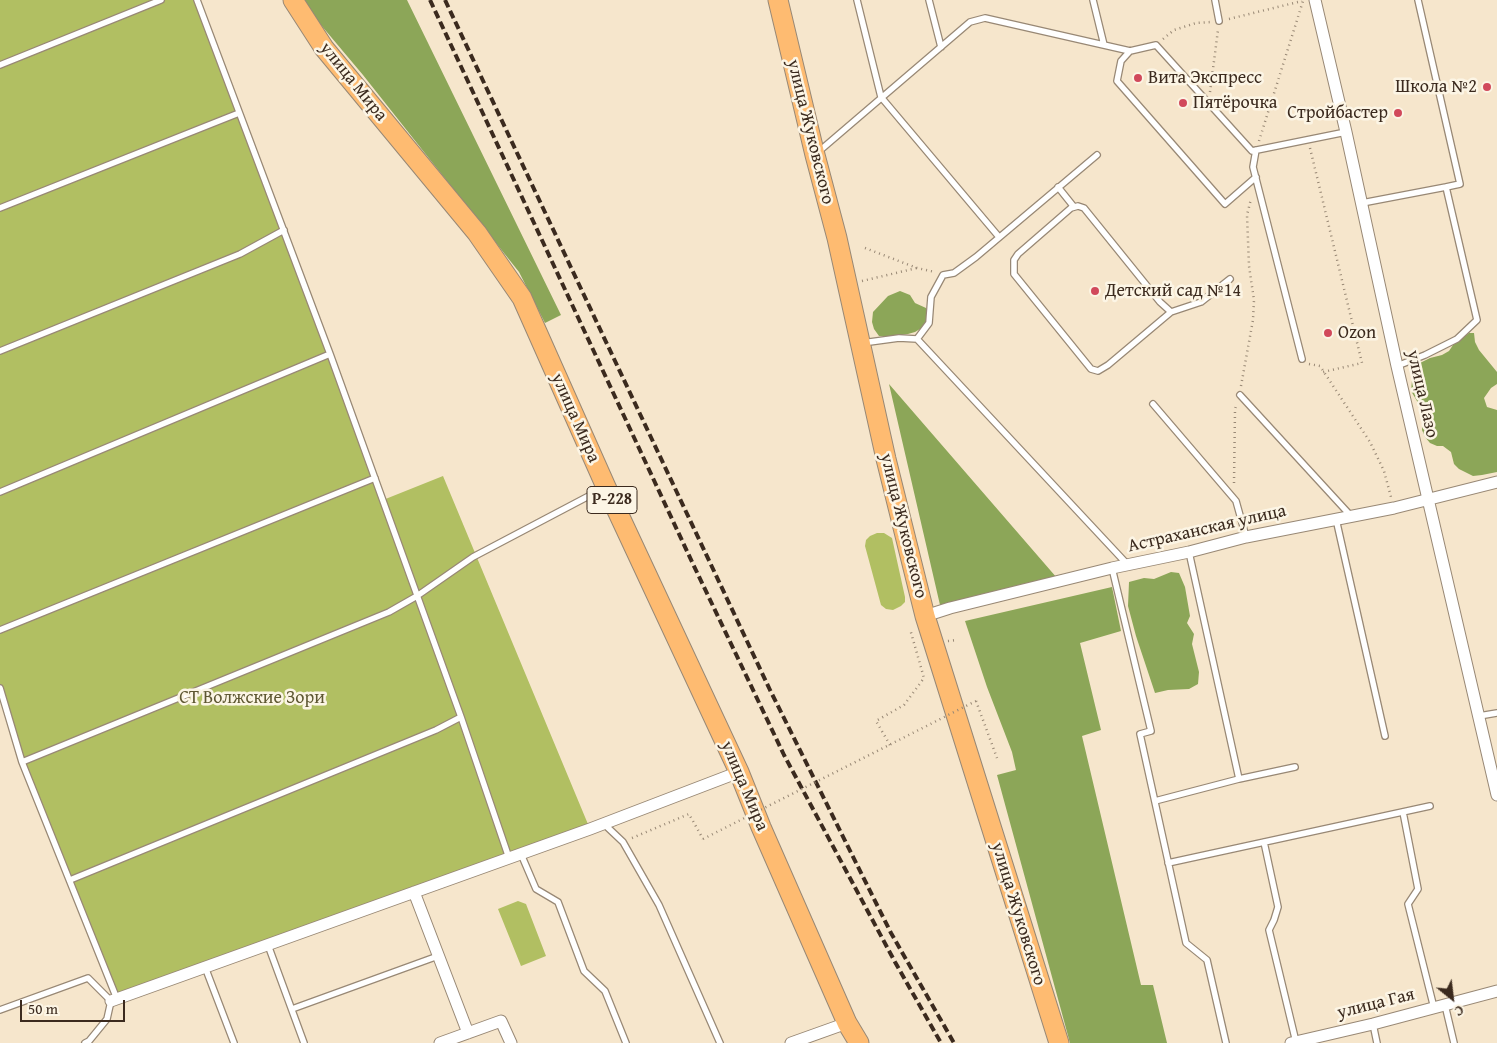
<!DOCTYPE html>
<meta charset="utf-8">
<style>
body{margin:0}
#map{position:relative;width:1497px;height:1043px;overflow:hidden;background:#f6e6cc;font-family:"Gentium Book Plus",serif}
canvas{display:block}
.north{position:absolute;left:1427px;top:973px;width:50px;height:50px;-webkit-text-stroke:4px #fcf5e5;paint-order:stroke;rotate:151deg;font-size:14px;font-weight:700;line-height:20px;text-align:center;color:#3b2a1e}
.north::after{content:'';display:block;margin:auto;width:18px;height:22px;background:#3b2a1e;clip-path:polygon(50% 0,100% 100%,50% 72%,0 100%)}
.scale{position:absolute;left:20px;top:1000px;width:105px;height:22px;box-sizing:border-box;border:2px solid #3b2a1e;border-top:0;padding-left:6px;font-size:15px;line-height:18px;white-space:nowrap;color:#3b2a1e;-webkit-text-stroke:4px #fcf5e5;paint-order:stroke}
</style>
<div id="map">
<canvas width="1497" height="1043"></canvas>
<div class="north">С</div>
<div class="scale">50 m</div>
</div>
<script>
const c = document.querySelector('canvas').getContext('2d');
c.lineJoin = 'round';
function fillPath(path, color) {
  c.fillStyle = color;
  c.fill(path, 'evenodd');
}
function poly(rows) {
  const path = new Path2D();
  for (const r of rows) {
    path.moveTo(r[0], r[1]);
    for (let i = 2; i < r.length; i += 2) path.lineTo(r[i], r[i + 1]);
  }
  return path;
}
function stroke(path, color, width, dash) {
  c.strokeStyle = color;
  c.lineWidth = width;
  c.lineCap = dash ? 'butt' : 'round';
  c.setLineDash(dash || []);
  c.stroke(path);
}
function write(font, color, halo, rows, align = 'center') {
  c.font = font + ' "Gentium Book Plus",serif';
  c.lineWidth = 5;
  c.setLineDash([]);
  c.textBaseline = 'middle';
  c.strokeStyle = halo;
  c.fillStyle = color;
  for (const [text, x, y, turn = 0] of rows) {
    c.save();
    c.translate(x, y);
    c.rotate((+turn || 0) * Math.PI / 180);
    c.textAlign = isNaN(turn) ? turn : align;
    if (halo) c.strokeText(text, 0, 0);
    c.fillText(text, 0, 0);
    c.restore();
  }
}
fillPath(poly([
 [0,0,197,0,383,500,443,476,590,829,117,999,22,762,0,688],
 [877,533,884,533,892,538,905,597,905,602,901,606,893,610,886,609,881,605,865,546,866,540,870,536],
 [518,901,526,904,546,956,521,966,498,909]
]), '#b1bf62');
fillPath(poly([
 [304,0,407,0,561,315,545,323,519,272,363,75,310,12],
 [900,291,910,295,915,303,926,308,928,315,925,326,915,332,908,334,889,337,879,336,874,329,872,322,873,312,888,296],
 [1469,333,1474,333,1475,342,1479,350,1497,372,1497,384,1491,388,1484,398,1487,407,1497,410,1497,472,1482,475,1473,476,1459,469,1454,464,1451,452,1443,446,1437,446,1430,443,1425,437,1422,430,1422,422,1429,412,1420,406,1411,391,1413,370,1418,364,1430,358,1442,355,1449,351,1453,345],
 [889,384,1057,578,940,605],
 [1171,572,1179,573,1185,587,1190,616,1187,623,1194,634,1192,644,1199,672,1198,684,1189,689,1168,690,1155,693,1136,636,1128,606,1129,582,1144,578,1154,579],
 [1112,587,1121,631,1080,643,1101,730,1082,736,1141,985,1153,985,1167,1043,1070,1043,997,775,1016,770,1012,752,987,687,965,621]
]), '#8ca658');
const lane = poly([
 [197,0,330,354,461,717,509,858],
 [857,0,881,97,999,237],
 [929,0,941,47],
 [1093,0,1104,45],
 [1215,0,1219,21],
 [1130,51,1121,61,1117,81,1225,204,1256,177],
 [0,65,161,0],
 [1256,150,1253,167,1302,359],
 [817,153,970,22,985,18,1130,51,1156,45,1252,151,1346,132],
 [1058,187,1074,207],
 [1362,203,1446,187],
 [0,208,239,113],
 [1171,312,1108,365,1098,371,1091,369,1014,274,1014,260,1018,254,1071,208,1078,206,1084,208,1160,302,1171,312,1201,302,1230,279],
 [917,339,929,323,931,297,943,275,954,273,976,257,1097,155],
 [862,343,899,338,917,339,1127,564],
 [0,351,240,254,284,230],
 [1397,366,1425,355,1457,339,1477,320,1446,187,1460,184,1418,0],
 [1240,395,1351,516],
 [1153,404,1236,501,1246,537],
 [0,492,330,354],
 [1336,519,1385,736],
 [1112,568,1151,731,1140,734,1186,943,1207,960,1226,1043],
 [0,630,375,478],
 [0,688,22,762,117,999],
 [1479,716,1497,713],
 [22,762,389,612,417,596,473,557,604,488],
 [1239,779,1295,767],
 [1155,801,1239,779,1189,552],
 [1403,812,1418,889,1408,904,1434,1008],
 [604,824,623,842,659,905,720,1043],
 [1264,842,1278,907,1274,920,1269,930,1296,1042],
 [521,854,536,889,558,902,584,971,605,991,626,1043],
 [1168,863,1430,806],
 [70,880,436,730,461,717],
 [268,945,304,1043],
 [205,967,234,1043],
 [1445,1005,1454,1043],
 [292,1009,438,956],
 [0,1010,88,978,111,1001,107,1019,89,1041,85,1043],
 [1373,1024,1377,1043]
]);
const street = poly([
 [1315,0,1346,132,1397,366,1497,795],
 [925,616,950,608,1112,568,1189,552,1246,537,1394,508,1497,482],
 [414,892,468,1033],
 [111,1001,590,829,739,772],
 [440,1043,501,1021,511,1043],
 [791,1043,847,1023],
 [1291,1043,1373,1024,1497,991]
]);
const primary = poly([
 [293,0,324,48,477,233,522,298,606,487,739,772,761,827,847,1023,859,1043],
 [778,0,815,155,837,238,886,459,925,616,1059,1043]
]);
stroke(lane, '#988875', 8);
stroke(street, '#988875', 13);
stroke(primary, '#988875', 21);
stroke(poly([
 [1229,19,1302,1],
 [1163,39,1174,30,1196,23,1211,22],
 [1210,92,1218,30],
 [1259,141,1303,1],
 [1310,148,1362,363,1323,372],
 [865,248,917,268,935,272],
 [862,281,917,268],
 [1309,364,1320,366,1370,442,1384,471,1391,497],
 [1241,386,1253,320,1254,300,1249,266,1247,215,1251,199],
 [1234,483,1235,410,1236,406],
 [948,641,957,640],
 [976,701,997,758],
 [890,745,876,721,904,705,924,678,910,629],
 [632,838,689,814,703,839]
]), '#988875', 2.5, [1, 4]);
stroke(lane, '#fff', 5.5);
stroke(street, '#fff', 11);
stroke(primary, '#febb71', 19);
stroke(poly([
 [430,0,693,564,784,755,895,962,941,1043],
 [445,0,770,690,891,933,954,1043]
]), '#3b2a1e', 4, [8, 4]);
stroke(poly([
 [703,839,976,701]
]), '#988875', 2.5, [1, 4]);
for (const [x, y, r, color] of [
 [1138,78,5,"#d1495b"],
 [1487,87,5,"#d1495b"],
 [1183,103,5,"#d1495b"],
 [1398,113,5,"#d1495b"],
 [1095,291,5,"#d1495b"],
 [1328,333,5,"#d1495b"]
]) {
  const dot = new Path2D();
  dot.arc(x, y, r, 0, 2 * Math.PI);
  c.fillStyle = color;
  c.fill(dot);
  stroke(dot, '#fcf5e5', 2);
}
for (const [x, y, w] of [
 [612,500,50]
]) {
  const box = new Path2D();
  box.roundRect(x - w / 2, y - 13.5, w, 27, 4);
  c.fillStyle = '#fcf5e5';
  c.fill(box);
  stroke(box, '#3b2a1e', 1);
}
write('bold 16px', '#3b2a1e', null, [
 ["Р-228",612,500]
]);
write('18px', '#3b2a1e', '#fcf5e5', [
 ["Вита Экспресс",1148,78],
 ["Школа №2",1477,87,"right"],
 ["Пятёрочка",1193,103],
 ["Стройбастер",1388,113,"right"],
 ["Детский сад №14",1105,291],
 ["Ozon",1338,333]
], 'left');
write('18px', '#3b2a1e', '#fcf5e5', [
 ["улица Мира",353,82,51],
 ["улица Жуковского",810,132,76],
 ["улица Лазо",1422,394,77],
 ["улица Мира",575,418,66],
 ["улица Жуковского",903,526,76],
 ["Астраханская улица",1207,529,-13],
 ["улица Мира",744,786,67],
 ["улица Жуковского",1018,914,73],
 ["улица Гая",1376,1004,-14]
]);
write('18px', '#5e5732', '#fcf5e5', [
 ["СТ Волжские Зори",252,698]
]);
</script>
